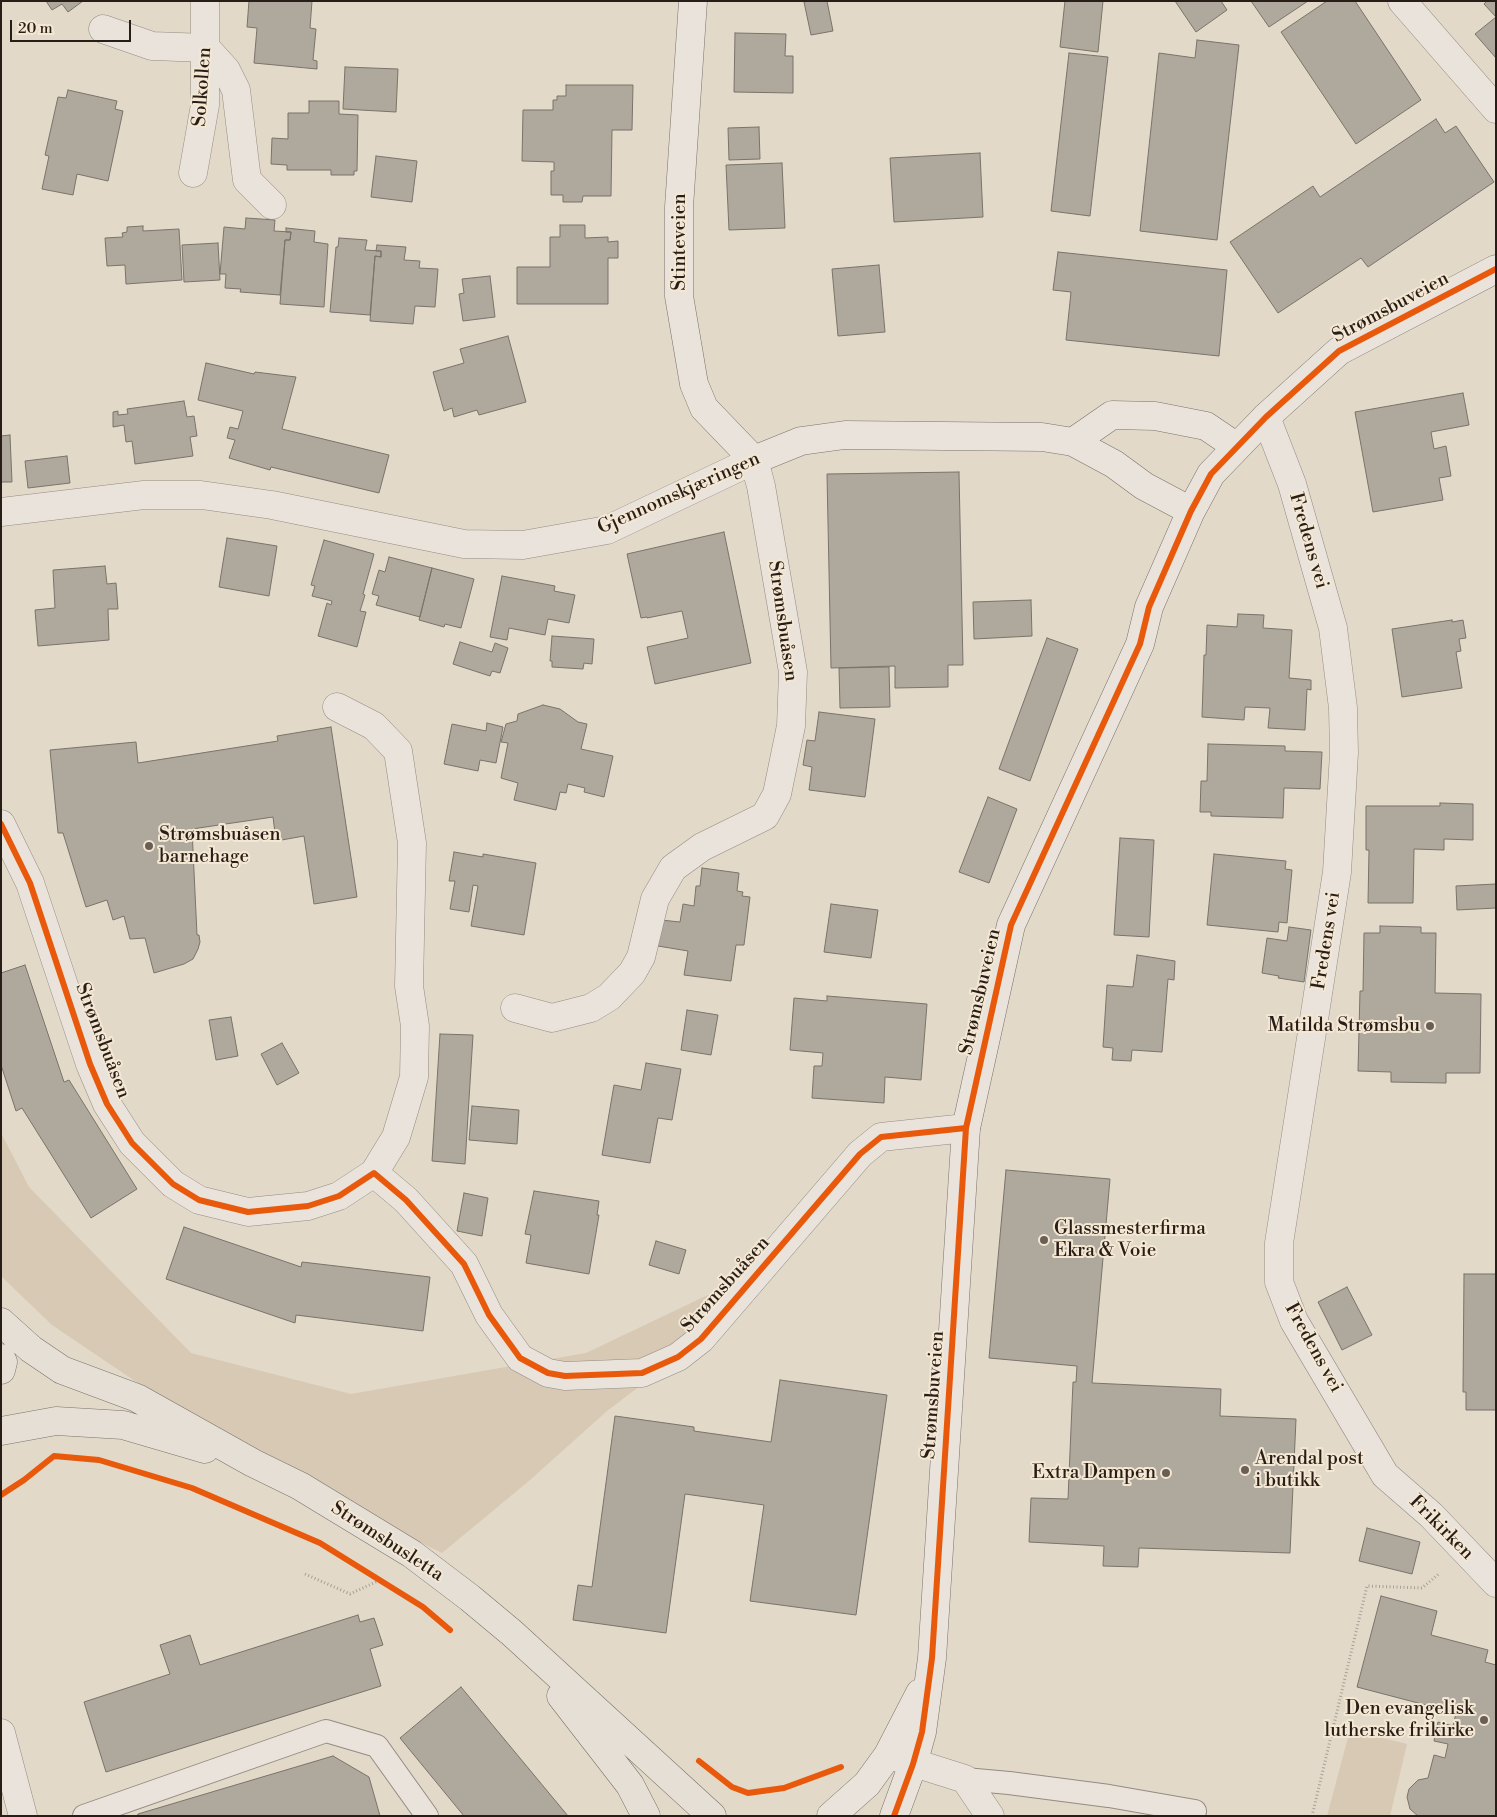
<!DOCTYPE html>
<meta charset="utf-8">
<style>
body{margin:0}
#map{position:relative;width:1497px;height:1817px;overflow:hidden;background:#e3d9c8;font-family:"Libre Bodoni",serif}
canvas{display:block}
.frame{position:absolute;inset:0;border:2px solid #291e17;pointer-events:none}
.scale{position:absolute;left:10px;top:20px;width:121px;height:22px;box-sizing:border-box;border:2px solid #291e17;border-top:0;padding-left:6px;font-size:15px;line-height:18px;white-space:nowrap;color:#291e17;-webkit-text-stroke:4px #f4e8d4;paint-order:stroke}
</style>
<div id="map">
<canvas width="1497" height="1817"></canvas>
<div class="frame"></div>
<div class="scale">20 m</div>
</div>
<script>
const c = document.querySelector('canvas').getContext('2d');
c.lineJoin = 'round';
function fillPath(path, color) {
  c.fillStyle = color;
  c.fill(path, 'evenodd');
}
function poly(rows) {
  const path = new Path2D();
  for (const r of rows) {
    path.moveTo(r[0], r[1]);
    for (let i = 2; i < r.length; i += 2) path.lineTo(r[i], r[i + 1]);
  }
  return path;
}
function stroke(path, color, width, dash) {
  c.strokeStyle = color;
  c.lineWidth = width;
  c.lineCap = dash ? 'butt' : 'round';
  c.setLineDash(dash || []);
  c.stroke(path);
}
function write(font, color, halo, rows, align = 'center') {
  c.font = font + ' "Libre Bodoni",serif';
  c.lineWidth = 4;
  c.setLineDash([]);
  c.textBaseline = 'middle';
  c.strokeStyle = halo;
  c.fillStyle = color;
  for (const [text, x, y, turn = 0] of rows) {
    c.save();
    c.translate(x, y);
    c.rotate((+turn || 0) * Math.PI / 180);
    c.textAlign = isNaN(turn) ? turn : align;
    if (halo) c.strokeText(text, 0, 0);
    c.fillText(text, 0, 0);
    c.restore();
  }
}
fillPath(poly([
 [1,1133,29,1187,191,1353,351,1394,586,1353,754,1273,670,1363,607,1411,530,1480,442,1553,249,1458,52,1325,1,1276],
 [1350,1730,1407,1744,1390,1816,1327,1816]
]), '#d7c9b3');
const building = poly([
 [46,1,83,1,68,12,62,4,52,10,46,1],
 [249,1,312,1,310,28,316,29,313,60,317,61,317,69,254,63,257,28,247,27,249,1],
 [808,1,827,1,833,31,811,35,804,2,808,1],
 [1065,1,1103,1,1098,52,1060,47,1065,1],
 [1175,1,1221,1,1227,10,1196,32,1175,1],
 [1251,1,1308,1,1269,27,1251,1],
 [1327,1,1355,1,1421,100,1356,144,1281,32,1327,1],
 [1487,1,1496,1,1496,58,1475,34,1496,17,1484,4,1487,1],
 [735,33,786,34,785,56,793,56,793,93,734,92,735,33],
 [1197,40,1239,45,1217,240,1140,231,1159,53,1195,58,1197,40],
 [1069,53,1108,57,1090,216,1051,211,1069,53],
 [345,67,398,69,396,112,343,109,345,67],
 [566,85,633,85,632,130,612,130,611,196,583,196,582,202,563,202,563,195,551,195,551,171,554,171,554,162,522,161,523,110,553,110,553,100,557,100,557,96,566,96,566,85],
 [68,90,117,101,115,109,123,111,108,181,77,174,73,195,42,189,49,156,45,155,58,97,66,98,68,90],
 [309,101,339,101,339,114,358,115,357,171,354,171,354,175,331,175,331,170,287,170,287,165,271,164,272,138,288,139,288,113,309,113,309,101],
 [1436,119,1445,133,1456,126,1494,182,1368,267,1361,258,1278,313,1230,242,1313,186,1320,197,1436,119],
 [759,127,760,159,729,160,728,128,759,127],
 [980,153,983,217,894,222,890,158,980,153],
 [376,156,417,161,412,202,371,197,376,156],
 [782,163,785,228,729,230,726,165,782,163],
 [246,218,275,220,274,231,291,232,290,240,285,240,280,295,240,292,241,289,225,288,226,274,220,274,224,227,245,229,246,218],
 [560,225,585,225,585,238,608,237,608,242,618,241,618,258,608,258,608,304,517,304,517,267,550,267,550,237,560,237,560,225],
 [143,226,143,231,179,229,182,280,126,284,125,265,107,266,105,238,123,237,122,233,127,232,127,227,143,226],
 [286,228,315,231,314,242,328,244,324,307,280,304,285,240,290,240,291,232,286,232,286,228],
 [339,238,367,240,365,250,381,251,381,257,375,256,370,315,330,312,336,247,338,247,339,238],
 [218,243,220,280,184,282,182,245,218,243],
 [377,245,406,247,404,260,420,261,419,268,438,269,435,307,415,306,413,324,370,321,375,256,381,257,381,251,376,251,377,245],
 [1058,252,1227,270,1219,356,1066,340,1071,292,1053,290,1058,252],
 [879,265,885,332,838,336,832,269,879,265],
 [490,276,495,317,463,321,459,294,464,293,462,279,490,276],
 [508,336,526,402,479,415,477,410,454,417,452,408,444,411,433,372,464,363,460,349,508,336],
 [206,363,254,374,255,372,296,377,282,429,389,455,379,493,271,467,270,470,229,458,235,440,227,438,230,427,238,429,243,411,198,400,206,363],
 [1463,393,1469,425,1431,432,1434,449,1446,446,1451,476,1439,478,1443,500,1373,512,1355,412,1463,393],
 [184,401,187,417,194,416,197,436,190,437,193,456,135,464,132,441,126,442,124,425,113,427,113,412,118,411,118,415,128,414,127,409,184,401],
 [10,435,12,482,1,482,1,436,10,435],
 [67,456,70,483,28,488,25,461,67,456],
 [959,472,963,665,948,665,948,687,895,688,895,666,831,668,827,474,959,472],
 [724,532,751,663,655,684,647,647,688,638,682,611,647,618,647,617,641,618,627,554,724,532],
 [227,538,277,546,269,596,219,587,227,538],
 [324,540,374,554,363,594,365,595,360,611,366,612,357,647,318,636,327,603,331,605,332,601,312,596,315,586,311,585,324,540],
 [389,557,432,568,420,617,376,605,379,596,372,594,379,570,385,572,389,557],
 [105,566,107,584,116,583,118,609,108,609,109,640,38,646,35,610,55,608,53,570,105,566],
 [432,568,474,579,461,628,445,624,444,627,419,620,432,568],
 [502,576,555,586,554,591,575,595,569,623,548,619,545,635,509,628,507,640,490,637,502,576],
 [1031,600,1032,636,974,639,973,602,1031,600],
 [1238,614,1264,615,1263,628,1292,630,1289,678,1311,680,1311,690,1307,689,1305,730,1268,728,1270,708,1245,707,1244,720,1202,717,1204,655,1206,655,1207,625,1237,627,1238,614],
 [1452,620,1452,622,1463,620,1466,638,1459,639,1461,651,1456,652,1462,688,1402,697,1392,629,1452,620],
 [552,636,594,639,592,664,584,663,583,669,552,667,552,661,550,661,552,636],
 [1047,638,1078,649,1030,781,999,769,1047,638],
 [460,642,492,652,495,643,508,648,500,673,492,671,490,676,453,664,460,642],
 [889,667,890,707,840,708,839,668,889,667],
 [543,705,560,709,578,722,587,724,581,749,613,756,604,797,584,792,585,788,568,784,566,793,560,792,556,810,514,800,518,783,501,778,508,743,501,742,506,724,517,721,518,714,543,705],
 [819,712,875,719,865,797,809,790,812,767,803,765,807,740,815,741,819,712],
 [487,723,503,727,496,763,480,760,478,771,444,764,452,724,486,731,487,723],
 [331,727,357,897,314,904,304,836,276,841,273,817,192,829,197,935,199,935,200,942,198,949,193,959,184,964,154,973,145,938,130,939,124,916,113,920,107,900,86,907,63,833,58,833,50,750,136,742,138,763,278,741,277,736,331,727],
 [1208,744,1285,746,1285,751,1322,752,1320,789,1284,788,1283,818,1211,816,1211,812,1200,812,1201,781,1207,781,1208,744],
 [988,797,1017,809,989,883,959,872,988,797],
 [1440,803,1473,804,1473,840,1444,839,1444,850,1414,849,1413,903,1368,903,1369,850,1366,850,1366,806,1440,806,1440,803],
 [1120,838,1154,840,1149,937,1114,935,1120,838],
 [454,852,483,857,483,854,536,863,524,935,471,926,478,886,473,885,469,912,450,909,455,881,449,881,454,852],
 [1214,854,1286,861,1285,869,1292,870,1287,923,1279,922,1278,932,1207,925,1214,854],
 [702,868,739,873,737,891,743,892,742,896,750,897,744,945,736,945,731,981,684,975,688,951,658,946,661,920,680,922,683,904,694,906,696,886,700,886,702,868],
 [1496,884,1496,908,1457,910,1456,886,1496,884],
 [831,904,878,910,871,958,824,952,831,904],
 [1380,926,1421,927,1421,933,1436,933,1435,993,1481,994,1480,1073,1446,1073,1446,1083,1391,1082,1391,1072,1358,1071,1360,991,1363,991,1364,933,1380,933,1380,926],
 [1289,927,1311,930,1304,982,1278,978,1279,976,1262,973,1267,938,1287,941,1289,927],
 [1137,955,1175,961,1174,980,1168,979,1162,1052,1132,1050,1131,1061,1112,1060,1113,1048,1103,1047,1107,985,1133,987,1137,955],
 [25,965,64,1082,69,1080,137,1189,91,1218,22,1108,16,1111,1,1065,1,973,25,965],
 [827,996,927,1004,921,1080,885,1077,884,1103,812,1098,814,1066,822,1066,823,1053,790,1050,794,998,827,1001,827,996],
 [687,1010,718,1015,711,1055,681,1050,687,1010],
 [231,1017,238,1056,216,1060,209,1020,231,1017],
 [440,1034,473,1035,465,1164,432,1161,440,1034],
 [282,1043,299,1073,277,1085,261,1054,282,1043],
 [646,1063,681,1069,672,1120,658,1118,650,1163,602,1155,614,1085,641,1090,646,1063],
 [472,1106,519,1110,517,1144,469,1140,472,1106],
 [1006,1170,1110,1179,1092,1383,1221,1389,1220,1416,1296,1419,1290,1553,1139,1548,1138,1567,1103,1566,1104,1546,1029,1542,1031,1498,1068,1499,1073,1382,1076,1382,1077,1366,989,1358,1006,1170],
 [534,1191,599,1201,597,1215,599,1215,589,1274,526,1263,531,1235,525,1234,534,1191],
 [464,1193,488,1198,482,1236,457,1231,464,1193],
 [184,1227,301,1267,302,1262,430,1277,423,1331,296,1315,295,1323,166,1279,184,1227],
 [656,1241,686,1250,679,1274,649,1265,656,1241],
 [1464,1274,1496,1274,1496,1410,1466,1410,1466,1392,1463,1392,1464,1274],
 [1347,1287,1372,1335,1342,1350,1318,1302,1347,1287],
 [780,1380,887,1395,856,1615,750,1601,764,1505,685,1494,666,1633,573,1620,578,1585,592,1587,615,1416,694,1427,694,1431,771,1442,780,1380],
 [1367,1528,1420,1542,1412,1574,1359,1561,1367,1528],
 [1381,1596,1437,1611,1431,1635,1488,1650,1485,1662,1496,1665,1496,1816,1418,1816,1410,1809,1407,1797,1409,1789,1418,1780,1428,1778,1434,1755,1445,1758,1448,1744,1434,1741,1438,1722,1453,1726,1456,1713,1357,1687,1381,1596],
 [358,1615,360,1622,374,1618,383,1645,370,1649,381,1686,106,1772,84,1702,170,1674,160,1645,190,1635,200,1665,358,1615],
 [461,1687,568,1816,464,1816,400,1738,461,1687],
 [333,1756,369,1777,380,1816,137,1816,138,1814,333,1756]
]);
fillPath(building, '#afa89c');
stroke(building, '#79736a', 1);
const lane = poly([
 [965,1779,1009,1783,1109,1796,1195,1811],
 [84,1816,326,1731,377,1746,427,1816]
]);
const street = poly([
 [1402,1,1496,109],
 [103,29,152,46,206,48,226,70,236,90,247,180,272,205],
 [193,173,205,105,205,1],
 [1266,417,1292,484,1333,628,1343,708,1344,753,1337,872,1279,1243,1279,1282,1294,1321,1385,1475,1431,1515,1496,1583],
 [1,512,144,495,201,495,272,505,464,544,523,545,607,530,754,460,761,486,793,672,791,726,777,794,765,816,702,847,673,868,655,899,641,957,632,973,609,997,591,1008,552,1018,515,1008],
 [337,707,374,726,398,751,412,843,409,986,415,1026,414,1077,396,1137,374,1173],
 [1,824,30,883,90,1064,107,1104,132,1143,173,1184,199,1200,248,1212,308,1206,339,1196,374,1173,406,1200,464,1264,489,1315,520,1358,548,1373,565,1376,642,1373,678,1357,701,1339,860,1154,881,1137,966,1128],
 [1,1733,23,1816],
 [892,1756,965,1779,990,1816]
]);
const secondary = poly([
 [693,1,679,207,679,296,694,384,704,408,754,460,801,441,845,435,1042,437,1073,442,1114,464,1144,486,1191,511],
 [1073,442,1112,415,1155,416,1206,426,1237,447],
 [831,1816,867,1784,888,1755,920,1693],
 [894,1816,913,1764,922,1732,932,1658,966,1128,1011,925,1140,644,1149,607,1191,511,1211,474,1266,417,1339,351,1496,269]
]);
const primary = poly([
 [1,1322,31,1349,62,1370,137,1398,253,1463,300,1486,412,1554,470,1598,512,1633,712,1816],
 [1,1358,3,1362,1,1370],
 [1,1431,56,1421,123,1425,205,1449],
 [561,1696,630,1785,646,1816]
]);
stroke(lane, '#938c82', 24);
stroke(street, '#938c82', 29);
stroke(secondary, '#79736a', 29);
stroke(primary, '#79736a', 29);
stroke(poly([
 [305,1574,350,1594,380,1580],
 [1312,1816,1367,1586,1422,1588,1440,1573]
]), '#a5a099', 3, [1, 2.5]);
stroke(lane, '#e9e3db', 22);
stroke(street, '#e9e3db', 28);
stroke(secondary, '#e9e3db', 28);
stroke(primary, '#e5dfd6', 28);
stroke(poly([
 [1,824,30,883,90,1064,107,1104,132,1143,173,1184,199,1200,248,1212,308,1206,339,1196,374,1173,406,1200,464,1264,489,1315,520,1358,548,1373,565,1376,642,1373,678,1357,701,1339,860,1154,881,1137,966,1128],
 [1,1495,24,1480,54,1456,99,1460,192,1488,320,1543,423,1607,450,1630],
 [699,1761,732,1787,748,1793,784,1788,841,1767],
 [894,1816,913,1764,922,1732,932,1658,966,1128,1011,925,1140,644,1149,607,1191,511,1211,474,1266,417,1339,351,1496,269]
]), '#e8590c', 6);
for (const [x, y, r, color] of [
 [149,846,5,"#6a5f55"],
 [1430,1026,5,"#6a5f55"],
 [1044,1240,5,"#6a5f55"],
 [1245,1470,5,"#6a5f55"],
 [1166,1473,5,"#6a5f55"],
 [1484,1720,5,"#6a5f55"]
]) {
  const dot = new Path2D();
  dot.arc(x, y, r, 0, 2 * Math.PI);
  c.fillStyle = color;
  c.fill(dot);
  stroke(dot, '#f4e8d4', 2);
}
write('19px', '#291e17', '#f4e8d4', [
 ["Solkollen",203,87,-86],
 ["Stinteveien",680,242,-90],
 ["Strømsbuveien",1391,308,-28],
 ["Gjennomskjæringen",679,494,-24],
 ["Fredens vei",1308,541,74],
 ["Strømsbuåsen",782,621,82],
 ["Fredens vei",1327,941,-81],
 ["Strømsbuveien",981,992,-77],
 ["Strømsbuåsen",102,1041,69],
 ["Strømsbuåsen",726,1285,-48],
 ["Fredens vei",1313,1348,61],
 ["Strømsbuveien",934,1395,-86],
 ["Frikirken",1441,1528,45],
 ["Strømsbusletta",387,1542,33]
]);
write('19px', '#291e17', '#f4e8d4', [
 ["Strømsbuåsen",159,835],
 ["barnehage",159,857],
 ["Matilda Strømsbu",1420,1026,"right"],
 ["Glassmesterfirma",1054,1229],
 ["Ekra & Voie",1054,1251],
 ["Arendal post",1255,1459],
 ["i butikk",1255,1481],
 ["Extra Dampen",1156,1473,"right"],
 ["Den evangelisk",1474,1709,"right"],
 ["lutherske frikirke",1474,1731,"right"]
], 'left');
</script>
